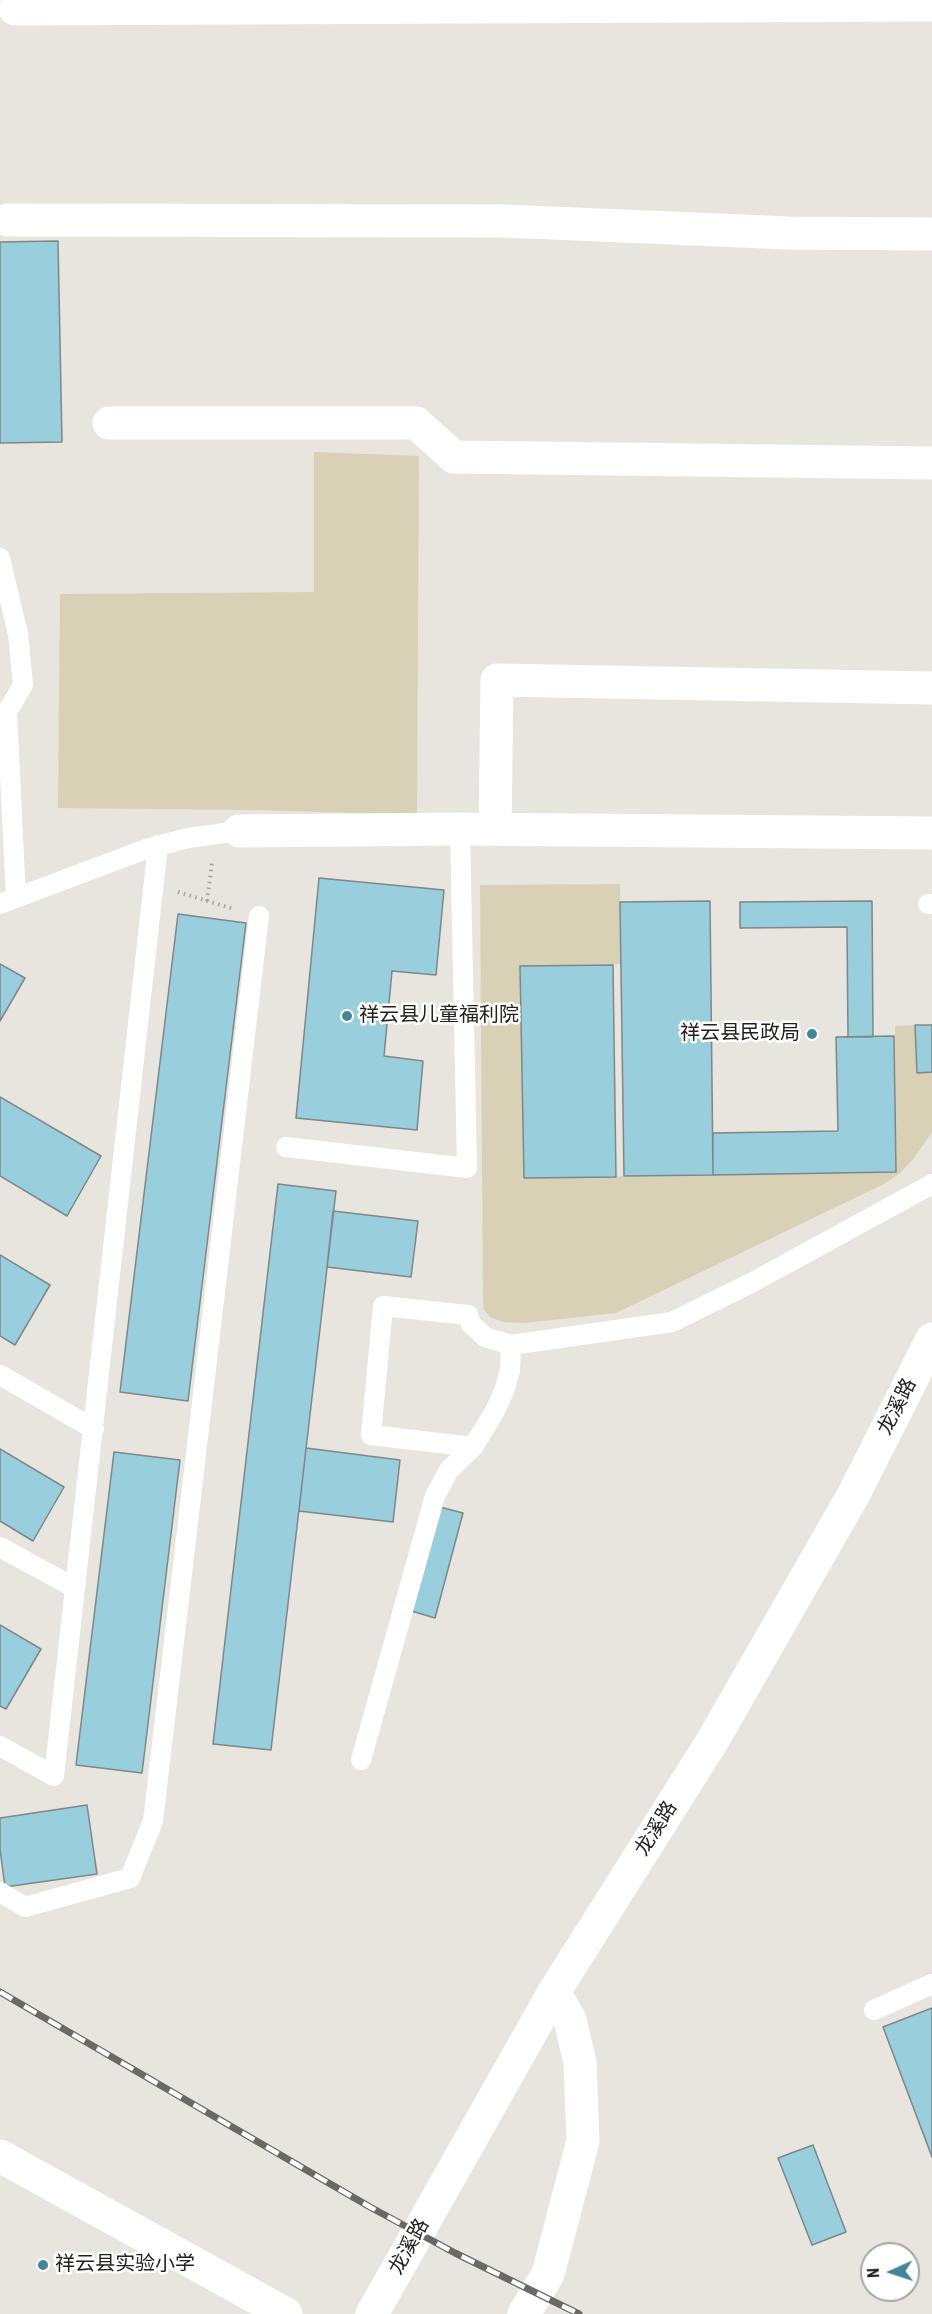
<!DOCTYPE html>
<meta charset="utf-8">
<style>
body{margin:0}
#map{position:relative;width:932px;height:2314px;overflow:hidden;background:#e7e5dd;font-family:"Roboto Condensed",sans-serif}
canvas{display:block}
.north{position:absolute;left:860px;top:2242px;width:60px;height:60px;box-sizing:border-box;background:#fff;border:2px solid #a7a6a5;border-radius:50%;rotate:267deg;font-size:16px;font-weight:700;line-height:24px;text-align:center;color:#22211f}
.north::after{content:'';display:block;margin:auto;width:21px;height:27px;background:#438697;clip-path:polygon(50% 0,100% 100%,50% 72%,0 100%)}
</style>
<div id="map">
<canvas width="932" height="2314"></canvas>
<div class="north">N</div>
</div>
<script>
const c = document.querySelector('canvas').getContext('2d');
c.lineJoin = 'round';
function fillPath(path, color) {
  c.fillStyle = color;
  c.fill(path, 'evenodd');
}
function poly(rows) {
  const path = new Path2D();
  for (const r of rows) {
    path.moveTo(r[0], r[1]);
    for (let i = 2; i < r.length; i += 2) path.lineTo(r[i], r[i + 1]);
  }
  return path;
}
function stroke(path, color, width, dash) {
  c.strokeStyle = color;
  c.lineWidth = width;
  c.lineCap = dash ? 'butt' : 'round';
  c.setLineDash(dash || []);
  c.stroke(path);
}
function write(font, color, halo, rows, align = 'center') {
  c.font = font + ' "Roboto Condensed","Noto Sans SC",sans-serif';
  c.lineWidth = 5;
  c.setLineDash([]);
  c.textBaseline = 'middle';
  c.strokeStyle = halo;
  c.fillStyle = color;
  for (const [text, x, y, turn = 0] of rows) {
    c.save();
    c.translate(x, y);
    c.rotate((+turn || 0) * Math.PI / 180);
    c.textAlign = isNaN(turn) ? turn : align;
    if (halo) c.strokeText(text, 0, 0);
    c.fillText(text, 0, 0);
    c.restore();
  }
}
fillPath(poly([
 [314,452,419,456,417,815,257,810,58,808,60,594,314,592],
 [620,884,621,964,520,966,524,1178,896,1172,895,1026,915,1025,917,1073,932,1072,932,1132,914,1158,900,1173,884,1184,616,1313,524,1323,503,1322,490,1317,484,1310,483,1301,480,885]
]), '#d9d1b6');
const building = poly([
 [58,241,62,442,0,443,0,242,58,241],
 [319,878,444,890,436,975,392,971,384,1056,423,1061,417,1130,296,1118,319,878],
 [710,901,713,1175,624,1176,620,902,710,901],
 [872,901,873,1037,848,1037,847,927,740,928,740,902,872,901],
 [178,914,246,923,188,1401,120,1392,178,914],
 [0,964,25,978,0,1021,0,964],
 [613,965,616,1177,524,1178,520,966,613,965],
 [915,1025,932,1025,932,1072,917,1073,915,1025],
 [894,1036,896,1172,713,1175,713,1133,838,1131,836,1037,894,1036],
 [0,1097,101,1156,67,1216,0,1176,0,1097],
 [278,1184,336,1191,271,1750,213,1744,278,1184],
 [333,1211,418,1221,411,1277,327,1267,333,1211],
 [0,1255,50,1285,15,1345,0,1336,0,1255],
 [306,1448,400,1460,393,1522,299,1511,306,1448],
 [0,1449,64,1487,33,1541,0,1521,0,1449],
 [114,1452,180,1460,142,1773,76,1765,114,1452],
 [436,1506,463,1513,435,1618,408,1610,436,1506],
 [0,1625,41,1649,6,1709,0,1706,0,1625],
 [87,1805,97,1874,5,1887,0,1849,0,1818,87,1805],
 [932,2008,932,2157,883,2027,932,2008],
 [813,2145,846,2232,812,2245,778,2158,813,2145]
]);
fillPath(building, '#99cedc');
stroke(building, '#7e8789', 1.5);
stroke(poly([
 [178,892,234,909],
 [207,901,212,863]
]), '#a4a29c', 4, [1.5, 4.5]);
stroke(poly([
 [0,558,18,634,23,685,7,712,16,898],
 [0,904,146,849,188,838,239,831],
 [928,904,932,904],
 [286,1147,467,1168,460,829],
 [0,1375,94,1429],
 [473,1447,371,1435,383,1306,468,1315,471,1324,485,1337,511,1345,672,1322,753,1282,932,1184],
 [0,1547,75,1588],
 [0,1746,54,1776,158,845],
 [361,1760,435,1496,449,1470,473,1447,495,1411,504,1391,510,1370,511,1345],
 [0,1892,25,1907,130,1878,153,1821,259,916],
 [874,2010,932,1984]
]), '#fff', 20);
stroke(poly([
 [15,9,932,5],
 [8,220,504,221,788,233,932,234],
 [109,423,416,423,454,457,932,463],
 [495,829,497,680,932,688],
 [239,831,460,829,932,833],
 [0,2156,286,2314],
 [524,2314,548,2274,583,2141,580,2063,570,2020,554,1992]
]), '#fff', 33);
stroke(poly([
 [372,2314,554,1992,713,1740,855,1492,932,1339]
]), '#fff', 33);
const rail = poly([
 [0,1992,370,2207,455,2253,579,2314]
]);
stroke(rail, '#6b6965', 7);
stroke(rail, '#fff', 4.5, [14]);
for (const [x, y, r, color] of [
 [347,1016,6,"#438697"],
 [812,1034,6,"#438697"],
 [43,2265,6,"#438697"]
]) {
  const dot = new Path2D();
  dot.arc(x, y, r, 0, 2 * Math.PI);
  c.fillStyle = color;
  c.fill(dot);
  stroke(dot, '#fff', 2);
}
write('20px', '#22211f', '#fff', [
 ["祥云县儿童福利院",359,1016],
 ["祥云县民政局",800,1034,"right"],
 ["祥云县实验小学",55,2265]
], 'left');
write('20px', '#22211f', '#fff', [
 ["龙溪路",898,1407,-63],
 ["龙溪路",657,1829,-58],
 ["龙溪路",410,2247,-61]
]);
</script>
